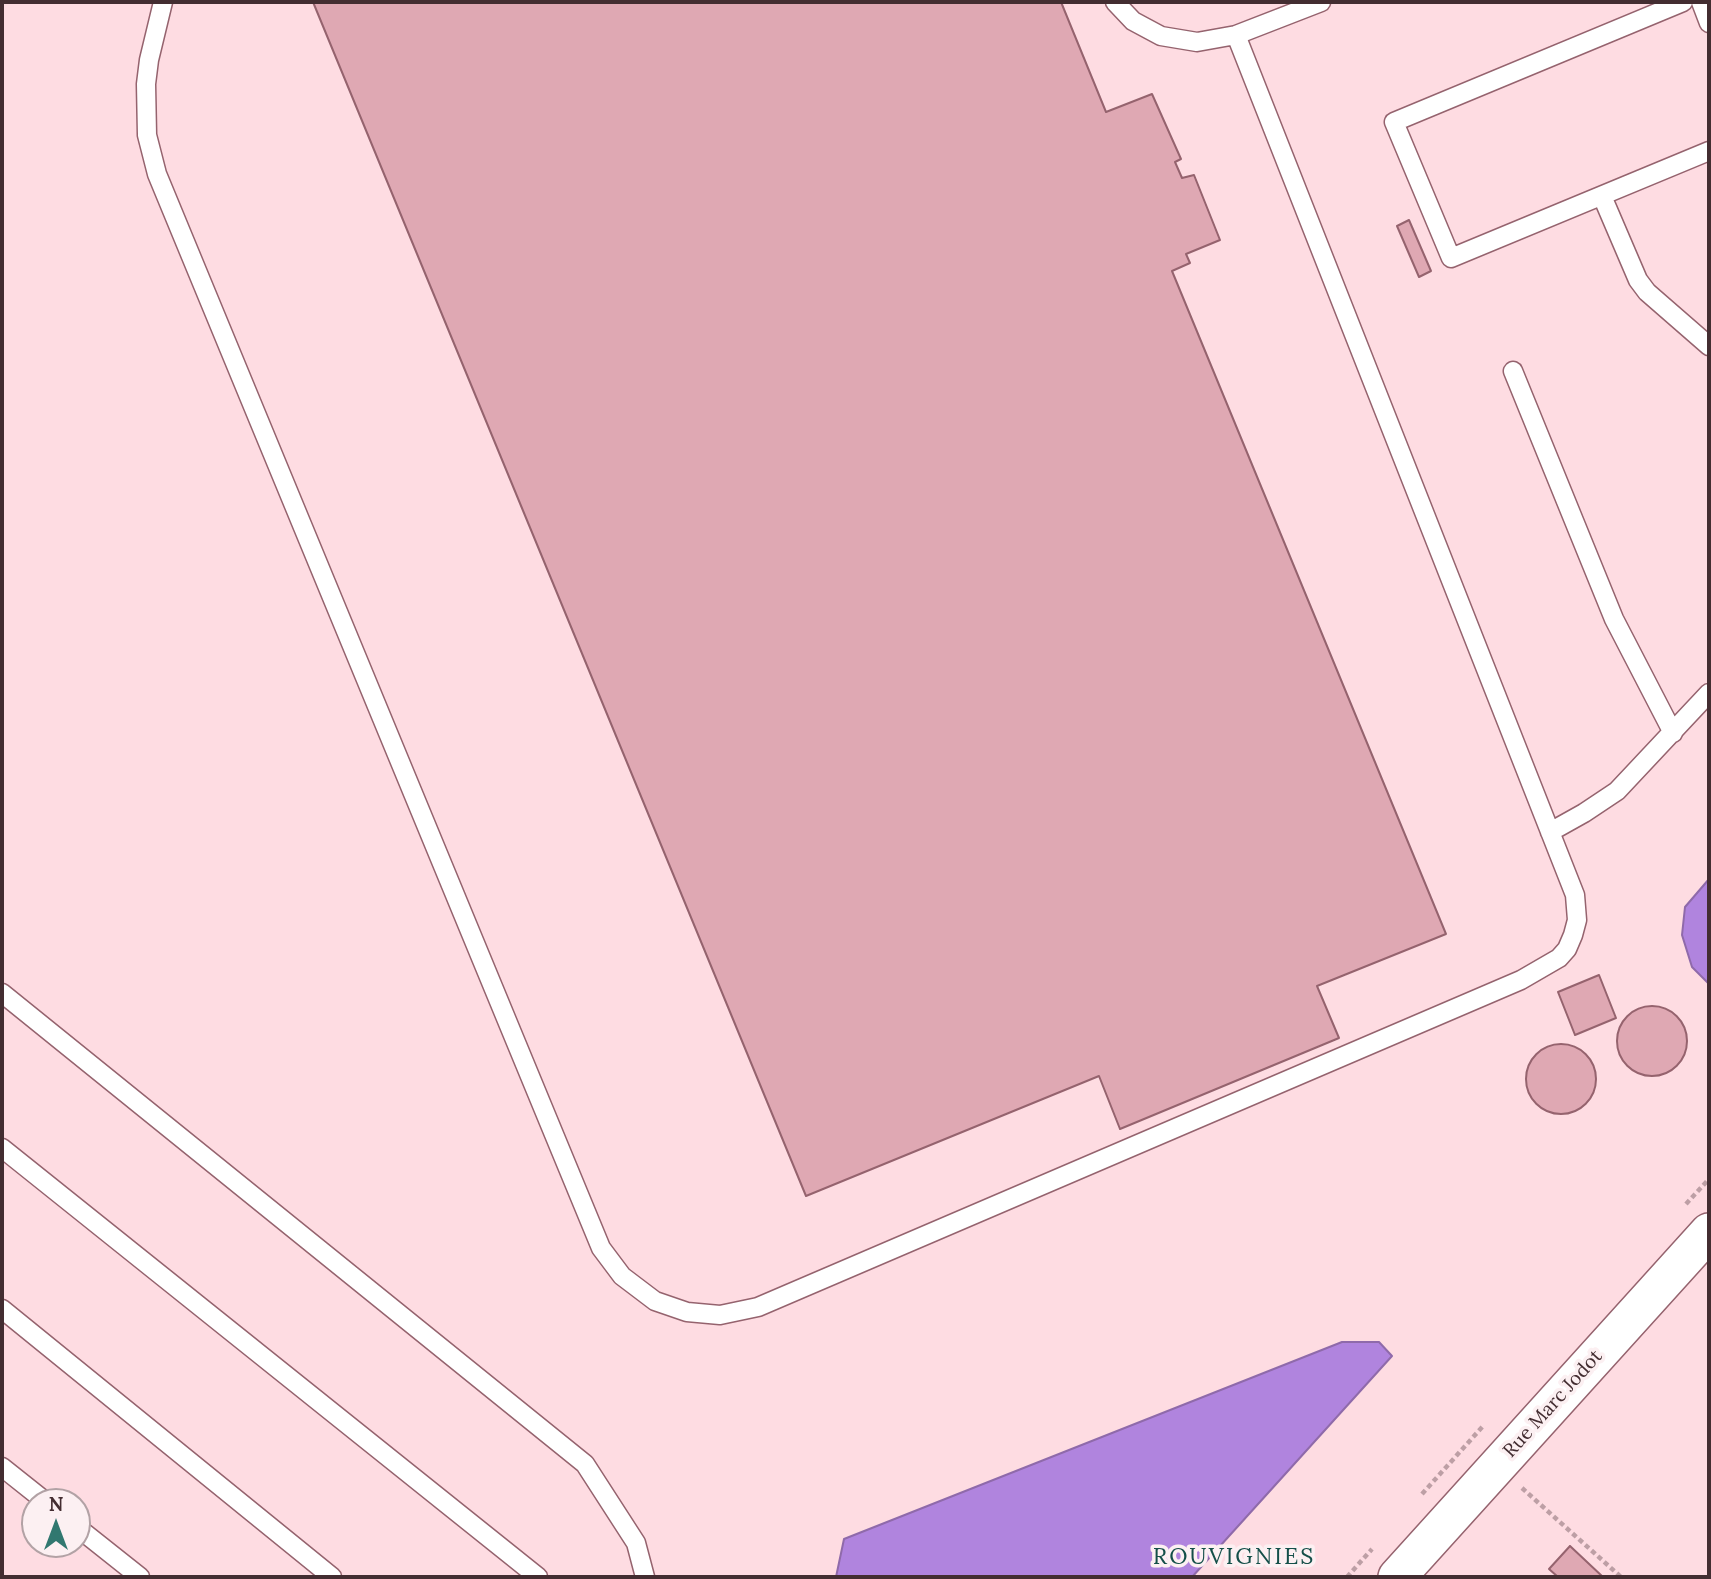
<!DOCTYPE html>
<style>
body{margin:0}
#map{position:relative;width:1711px;height:1579px;overflow:hidden;background:#fedce2;font-family:Lora,serif}
canvas{display:block}
.frame{position:absolute;inset:0;border:4px solid #432d31;pointer-events:none}
.north{position:absolute;left:21px;top:1488px;width:70px;height:70px;box-sizing:border-box;background:#fcf0f2;border:2px solid #b2a2a5;border-radius:50%;rotate:0deg;font-size:19px;font-weight:700;line-height:28px;text-align:center;color:#432d31}
.north::after{content:'';display:block;margin:auto;width:24px;height:32px;background:#317870;clip-path:polygon(50% 0,100% 100%,50% 72%,0 100%)}
</style>
<div id="map">
<canvas width="1711" height="1579"></canvas>
<div class="frame"></div>
<div class="north">N</div>
</div>
<script>
const c = document.querySelector('canvas').getContext('2d');
c.lineJoin = 'round';
function fillPath(path, color) {
  c.fillStyle = color;
  c.fill(path, 'evenodd');
}
function poly(rows) {
  const path = new Path2D();
  for (const r of rows) {
    if (r.length === 3) {
      path.moveTo(r[0] + r[2], r[1]);
      path.arc(r[0], r[1], r[2], 0, 2 * Math.PI);
      continue;
    }
    path.moveTo(r[0], r[1]);
    for (let i = 2; i < r.length; i += 2) path.lineTo(r[i], r[i + 1]);
  }
  return path;
}
function stroke(path, color, width, dash) {
  c.strokeStyle = color;
  c.lineWidth = width;
  c.lineCap = dash ? 'butt' : 'round';
  c.setLineDash(dash || []);
  c.stroke(path);
}
function write(font, color, halo, rows, align = 'center') {
  c.font = font + ' Lora,serif';
  c.lineWidth = 7;
  c.setLineDash([]);
  c.textBaseline = 'middle';
  c.strokeStyle = halo;
  c.fillStyle = color;
  for (const [text, x, y, turn = 0] of rows) {
    c.save();
    c.translate(x, y);
    c.rotate((+turn || 0) * Math.PI / 180);
    c.textAlign = isNaN(turn) ? turn : align;
    if (halo) c.strokeText(text, 0, 0);
    c.fillText(text, 0, 0);
    c.restore();
  }
}
const water = poly([
 [1709,879,1709,984,1692,967,1682,935,1685,907,1709,879],
 [1342,1342,1379,1342,1392,1356,1192,1577,836,1577,844,1539,1342,1342]
]);
fillPath(water, '#b084de');
stroke(water, '#8f6aaa', 2);
const building = poly([
 [313,2,1061,2,1106,112,1152,94,1181,159,1175,162,1182,178,1194,175,1220,240,1186,254,1190,263,1172,271,1446,934,1317,986,1339,1038,1120,1129,1099,1076,806,1196,313,2],
 [1409,220,1431,271,1419,277,1397,226,1409,220],
 [1599,975,1616,1018,1575,1035,1558,992,1599,975],
 [1652,1041,35],
 [1561,1079,35],
 [1570,1546,1603,1577,1558,1577,1549,1569,1570,1546]
]);
fillPath(building, '#dfa8b3');
stroke(building, '#95636e', 2);
const lane = poly([
 [163,2,149,60,146,84,147,135,157,174,601,1248,622,1276,655,1301,687,1312,720,1315,758,1307,1521,980,1559,958,1567,949,1573,935,1577,920,1575,895,1236,35,1321,2],
 [1115,2,1133,21,1161,36,1197,42,1236,35],
 [1683,2,1394,122,1451,258,1709,151],
 [1701,2,1709,23],
 [1602,196,1638,280,1647,292,1709,346],
 [1513,371,1614,619,1673,733],
 [1550,832,1584,813,1617,791,1709,693],
 [2,993,585,1464,636,1543,645,1577],
 [2,1148,538,1577],
 [2,1309,332,1577],
 [2,1467,46,1502],
 [77,1527,140,1577]
]);
const street = poly([
 [1397,1577,1709,1232]
]);
stroke(lane, '#95636e', 21);
stroke(street, '#95636e', 40);
stroke(poly([
 [1686,1204,1709,1179],
 [1522,1488,1621,1577],
 [1422,1494,1484,1425],
 [1347,1577,1372,1549]
]), '#bd9fa5', 4.5, [5, 3.5]);
stroke(lane, '#fff', 18);
stroke(street, '#fff', 37);
write('19px', '#432d31', '#fcf0f2', [
 ["Rue Marc Jodot",1553,1404,-48]
]);
c.letterSpacing = '2px';
write('23px', '#144f49', '#fcf0f2', [
 ["ROUVIGNIES",1234,1557]
]);
c.letterSpacing = '0px';
</script>
